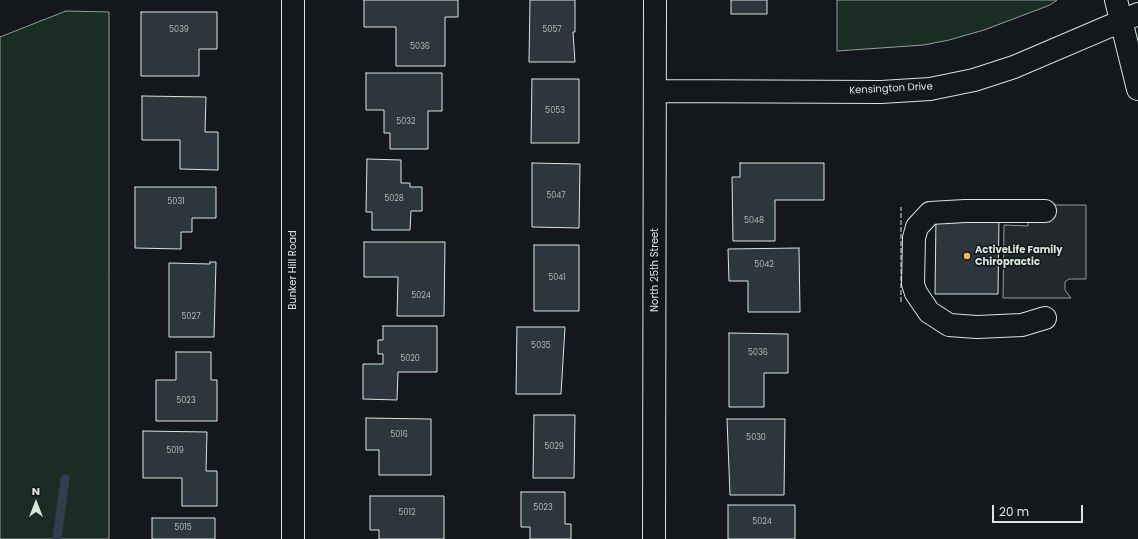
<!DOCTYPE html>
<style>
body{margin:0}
#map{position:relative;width:1138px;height:539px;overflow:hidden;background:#14181c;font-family:Poppins,sans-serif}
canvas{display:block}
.north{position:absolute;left:16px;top:483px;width:40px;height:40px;-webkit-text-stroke:3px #14181c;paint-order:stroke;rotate:0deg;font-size:11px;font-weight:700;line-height:16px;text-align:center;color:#d8e6dc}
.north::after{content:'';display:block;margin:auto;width:14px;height:18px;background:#d8e6dc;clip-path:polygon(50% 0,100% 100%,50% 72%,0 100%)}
.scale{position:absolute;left:992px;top:505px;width:91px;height:18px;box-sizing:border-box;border:2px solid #d8e6dc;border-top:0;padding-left:5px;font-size:12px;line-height:14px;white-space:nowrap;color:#d8e6dc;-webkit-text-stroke:3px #14181c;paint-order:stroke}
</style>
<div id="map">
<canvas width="1138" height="539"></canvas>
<div class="north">N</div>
<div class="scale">20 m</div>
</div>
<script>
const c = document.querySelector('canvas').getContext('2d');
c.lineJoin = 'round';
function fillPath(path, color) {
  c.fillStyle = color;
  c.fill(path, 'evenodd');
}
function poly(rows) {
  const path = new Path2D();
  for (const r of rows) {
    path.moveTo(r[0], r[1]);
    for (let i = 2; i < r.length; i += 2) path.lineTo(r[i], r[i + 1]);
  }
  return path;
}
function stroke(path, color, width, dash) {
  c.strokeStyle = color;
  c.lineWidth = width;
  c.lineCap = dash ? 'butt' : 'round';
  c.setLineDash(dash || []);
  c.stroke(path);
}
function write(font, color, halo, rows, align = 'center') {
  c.font = font + ' Poppins,sans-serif';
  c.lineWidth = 3;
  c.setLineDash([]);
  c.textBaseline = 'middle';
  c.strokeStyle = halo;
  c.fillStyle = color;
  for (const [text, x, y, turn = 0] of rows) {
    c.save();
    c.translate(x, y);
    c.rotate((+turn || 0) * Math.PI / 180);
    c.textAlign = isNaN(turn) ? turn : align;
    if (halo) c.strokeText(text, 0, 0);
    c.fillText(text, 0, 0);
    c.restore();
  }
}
const green = poly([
 [837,0,1057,0,1050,5,984,30,949,40,924,45,837,51,837,0],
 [66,11,109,12,109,539,0,539,0,37,66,11]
]);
fillPath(green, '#1a2d24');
stroke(green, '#939e99', 1);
const parking = poly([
 [1028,205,1086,205,1086,279,1069,279,1065,282,1065,290,1071,298,1003,298,1004,225,1028,226,1028,205]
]);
fillPath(parking, '#24282b');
stroke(parking, '#939e99', 1);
stroke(poly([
 [57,539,65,479]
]), '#2f3f4d', 9);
const building = poly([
 [364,0,458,0,458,17,445,17,445,66,396,66,396,27,364,27,364,0],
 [530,0,575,0,575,32,573,32,575,62,529,62,530,0],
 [731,0,767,0,767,14,731,14,731,0],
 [141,12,217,12,217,49,199,49,199,76,141,76,141,12],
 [366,73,442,73,442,111,428,111,428,149,390,149,390,133,384,133,384,110,366,110,366,73],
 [532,79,579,79,579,143,531,143,532,79],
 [142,96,206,97,205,132,218,132,218,170,180,169,180,140,142,140,142,96],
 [367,159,401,160,401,183,410,183,410,187,422,187,422,211,411,211,410,230,372,230,372,212,366,212,367,159],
 [532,163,580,164,579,228,532,227,532,163],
 [740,163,824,163,824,200,775,200,775,241,733,241,732,177,740,177,740,163],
 [135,187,216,187,216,218,192,218,192,232,181,232,181,249,135,248,135,187],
 [936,218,999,218,998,294,935,294,936,218],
 [364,242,445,242,444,316,397,316,398,277,364,277,364,242],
 [534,245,579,245,579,311,534,311,534,245],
 [799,248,800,312,748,312,748,281,729,281,728,249,799,248],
 [210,262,216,262,214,337,169,337,169,263,210,264,210,262],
 [383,326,437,326,437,372,398,372,397,400,363,399,363,364,383,364,383,354,378,354,378,340,383,340,383,326],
 [517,327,565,327,561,394,516,394,517,327],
 [729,333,788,334,788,373,764,373,764,407,729,407,729,333],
 [176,352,211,352,211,380,217,380,217,421,156,421,156,380,176,380,176,352],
 [534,415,575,415,574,478,533,478,534,415],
 [366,418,431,419,431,475,379,475,379,450,366,450,366,418],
 [727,419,785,419,784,495,730,495,727,419],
 [143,431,207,432,206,471,217,471,217,506,182,506,182,478,143,478,143,431],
 [521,492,565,492,565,524,571,524,571,539,530,539,530,527,521,527,521,492],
 [370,496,444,496,444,539,379,539,379,530,370,530,370,496],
 [728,505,795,505,795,539,728,539,728,505],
 [152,518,215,518,215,539,152,539,152,518]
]);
fillPath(building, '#2c363c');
stroke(building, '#d8e6dc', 1);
const minor = poly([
 [293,0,293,539],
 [1116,0,1138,89],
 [655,91,881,92,930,89,974,80,1014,67,1138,14],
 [1045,318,1022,325,977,327,949,325,929,312,916,293,913,284,914,238,917,227,930,213,965,211,1045,211],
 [654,539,655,0]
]);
stroke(minor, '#d8e6dc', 24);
stroke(minor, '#14181c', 22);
stroke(poly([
 [901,302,901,207]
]), '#d8e6dc', 1, [5, 2]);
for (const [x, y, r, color] of [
 [967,256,4,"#ffb74d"]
]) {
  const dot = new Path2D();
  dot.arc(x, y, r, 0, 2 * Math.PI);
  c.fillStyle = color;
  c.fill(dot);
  stroke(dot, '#14181c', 1.5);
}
write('8px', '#adbab4', null, [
 ["5039",179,30],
 ["5057",552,30],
 ["5036",420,47],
 ["5053",555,111],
 ["5032",406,122],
 ["5047",556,196],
 ["5028",394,199],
 ["5031",176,202],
 ["5048",754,221],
 ["5042",764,265],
 ["5041",557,278],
 ["5024",421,296],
 ["5027",191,317],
 ["5035",541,346],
 ["5036",758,353],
 ["5020",410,359],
 ["5023",186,401],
 ["5016",399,435],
 ["5030",756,438],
 ["5029",554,447],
 ["5019",175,451],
 ["5023",543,508],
 ["5012",407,513],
 ["5024",762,522],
 ["5015",183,528]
]);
write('10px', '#d8e6dc', '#14181c', [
 ["Kensington Drive",891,89,-3],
 ["Bunker Hill Road",293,270,-90],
 ["North 25th Street",655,270,-90]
]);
write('bold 10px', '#d8e6dc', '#14181c', [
 ["ActiveLife Family",975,250],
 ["Chiropractic",975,262]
], 'left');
</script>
